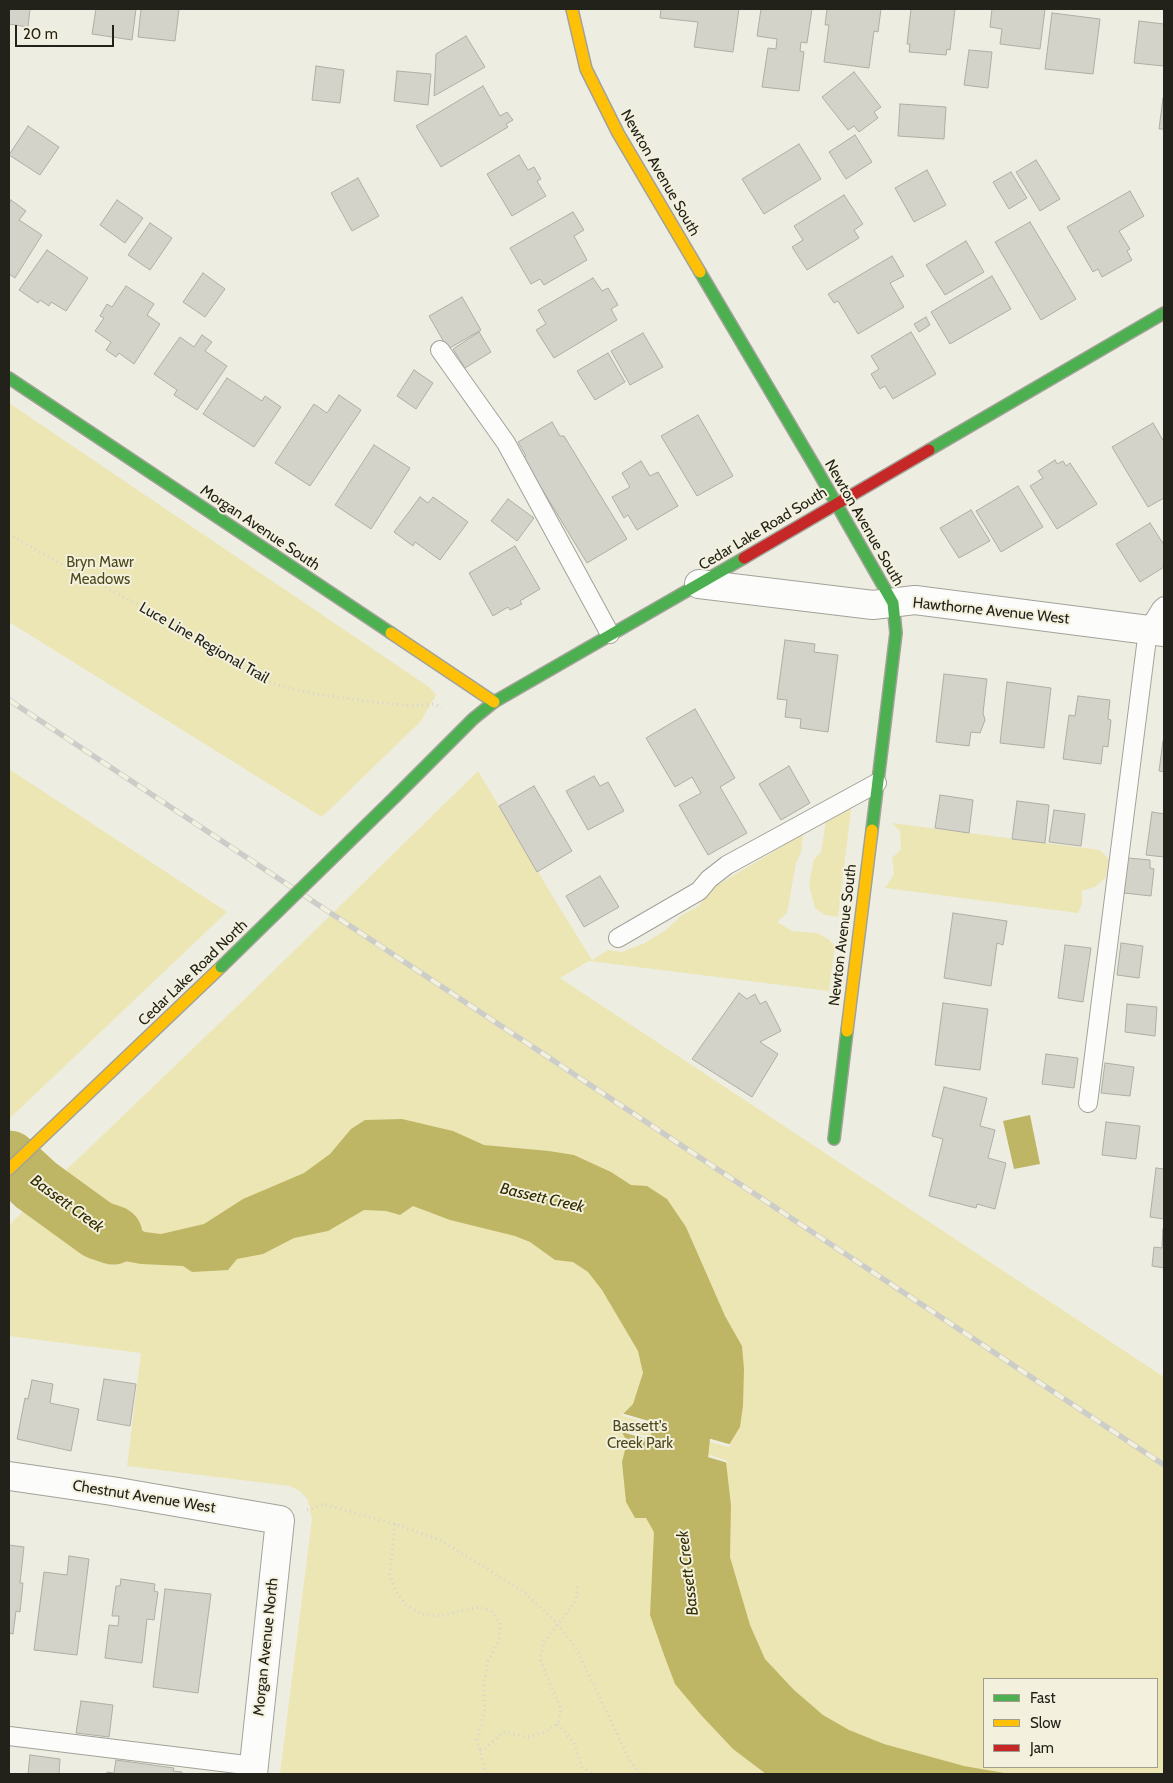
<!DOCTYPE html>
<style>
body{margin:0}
#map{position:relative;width:1173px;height:1783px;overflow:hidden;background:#eeede2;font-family:Cabin,sans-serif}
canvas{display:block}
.frame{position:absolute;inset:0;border:10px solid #23221a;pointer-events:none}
.legend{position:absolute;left:983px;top:1678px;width:175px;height:90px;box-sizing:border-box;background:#f3f1dd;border:1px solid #a09e8f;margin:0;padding:6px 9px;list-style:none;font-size:15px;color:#23221a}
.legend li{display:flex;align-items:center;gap:10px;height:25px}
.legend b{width:25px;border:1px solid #a09e8f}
.scale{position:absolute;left:15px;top:25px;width:99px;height:22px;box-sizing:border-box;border:2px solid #23221a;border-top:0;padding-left:6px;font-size:15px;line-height:18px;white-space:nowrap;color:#23221a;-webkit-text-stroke:4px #f3f1dd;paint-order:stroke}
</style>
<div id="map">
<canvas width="1173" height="1783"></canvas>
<div class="frame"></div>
<ul class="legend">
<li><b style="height:6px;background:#4caf50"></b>Fast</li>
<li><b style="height:6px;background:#ffc107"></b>Slow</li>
<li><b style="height:6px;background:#c62828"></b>Jam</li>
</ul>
<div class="scale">20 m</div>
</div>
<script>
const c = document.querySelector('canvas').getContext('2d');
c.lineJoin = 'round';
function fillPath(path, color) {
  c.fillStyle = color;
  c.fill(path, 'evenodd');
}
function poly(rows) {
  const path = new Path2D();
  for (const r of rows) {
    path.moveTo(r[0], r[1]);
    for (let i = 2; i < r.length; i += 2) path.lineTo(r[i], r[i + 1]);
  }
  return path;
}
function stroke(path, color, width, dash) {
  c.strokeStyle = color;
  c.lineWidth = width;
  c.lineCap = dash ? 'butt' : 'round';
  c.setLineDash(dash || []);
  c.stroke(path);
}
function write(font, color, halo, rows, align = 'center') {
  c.font = font + ' Cabin,sans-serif';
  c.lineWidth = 4;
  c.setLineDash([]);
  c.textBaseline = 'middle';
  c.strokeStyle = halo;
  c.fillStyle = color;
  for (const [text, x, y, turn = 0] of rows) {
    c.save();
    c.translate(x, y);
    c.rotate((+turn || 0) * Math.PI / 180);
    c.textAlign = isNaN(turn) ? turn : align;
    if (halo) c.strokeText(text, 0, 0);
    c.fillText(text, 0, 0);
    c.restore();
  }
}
fillPath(poly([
 [9,403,429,687,436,695,421,721,322,817,9,622],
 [9,769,227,912,9,1119],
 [478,771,556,902,592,960,608,950,622,952,645,943,666,930,682,915,699,906,709,890,803,834,801,853,796,863,787,913,777,922,792,931,817,933,828,939,835,946,829,991,589,961,560,978,1164,1377,1164,1774,280,1774,312,1519,308,1500,300,1491,290,1486,127,1466,141,1353,9,1336,9,1225,254,990],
 [984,1679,1157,1679,1157,1767,984,1767],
 [849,807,851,810,838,917,825,915,815,908,809,885,814,859,821,852,826,821],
 [892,823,1100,850,1109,859,1106,877,1095,887,1082,891,1082,904,1078,913,885,888,894,874,892,858,901,849,900,831]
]), '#ece6b5');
fillPath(poly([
 [1030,1115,1040,1164,1014,1169,1003,1121],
 [402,1119,453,1131,484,1145,549,1151,574,1155,611,1172,631,1185,647,1186,667,1199,686,1227,725,1316,742,1346,744,1369,743,1406,740,1427,729,1445,623,1414,633,1404,643,1373,638,1351,602,1290,588,1272,573,1262,555,1260,530,1242,515,1236,450,1220,413,1206,400,1215,386,1211,364,1210,328,1231,294,1238,263,1254,237,1259,228,1270,192,1272,183,1266,141,1264,103,1257,73,1248,70,1243,26,1208,59,1176,106,1211,145,1232,161,1234,204,1224,243,1199,304,1173,330,1154,351,1129,365,1120],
 [622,1432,726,1462,731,1505,730,1557,750,1625,765,1659,794,1690,823,1715,849,1730,884,1744,964,1766,1010,1774,766,1774,733,1749,701,1715,675,1684,664,1655,650,1615,654,1532,646,1518,635,1518,626,1502,622,1462,627,1442]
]), '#bfb665');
fillPath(poly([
 [621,1413,732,1445,728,1447,623,1416],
 [623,1429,726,1460,728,1463,620,1431]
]), '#eeede2');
stroke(poly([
 [9,1160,36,1185,98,1230,113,1235],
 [683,1529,677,1473,686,1380,683,1350]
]), '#bfb665', 59);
const building = poly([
 [9,9,30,9,28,27,9,24,9,9],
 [96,9,136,9,132,40,92,34,96,9],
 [141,9,179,9,175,41,138,37,141,9],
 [661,9,739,9,733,52,694,47,698,22,660,18,661,9],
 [761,9,812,9,807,43,801,42,800,51,804,52,799,91,762,87,768,48,776,49,777,39,757,36,761,9],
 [827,9,881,9,878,32,874,31,869,68,824,62,829,25,825,25,827,9],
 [911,9,955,9,950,50,947,49,946,55,909,52,910,44,907,44,911,9],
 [992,9,1045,9,1040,49,1000,44,1002,29,990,27,992,9],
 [1052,13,1100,19,1093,74,1045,69,1052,13],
 [1139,21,1164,24,1164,66,1134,63,1139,21],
 [466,36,485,67,434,96,436,54,466,36],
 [969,50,992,52,988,88,964,85,969,50],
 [316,66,344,70,340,103,312,100,316,66],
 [397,71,431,74,428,105,394,101,397,71],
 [854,72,881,107,874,112,878,118,859,132,854,126,848,130,822,97,854,72],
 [483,86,500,116,507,112,513,120,506,124,508,127,441,167,416,126,483,86],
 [1163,98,1164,98,1164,129,1159,129,1163,98],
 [900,104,946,107,944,139,898,136,900,104],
 [28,126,59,147,40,175,9,155,28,126],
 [855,135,872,162,846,179,829,152,855,135],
 [799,144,821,179,764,214,742,179,799,144],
 [519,155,528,170,534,167,541,179,537,181,546,196,512,216,487,174,519,155],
 [1036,160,1060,199,1040,211,1016,172,1036,160],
 [927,170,946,205,914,222,895,188,927,170],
 [1011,172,1027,198,1009,209,993,182,1011,172],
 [358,178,379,216,352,231,331,193,358,178],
 [1130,191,1144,216,1119,231,1130,249,1127,251,1132,260,1102,277,1098,269,1093,272,1067,227,1130,191],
 [844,195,863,224,854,230,859,238,807,270,792,247,803,240,794,226,844,195],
 [11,200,26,211,19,220,42,235,15,278,9,274,9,204,11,200],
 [117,200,143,218,125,243,100,225,117,200],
 [573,212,584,230,574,236,587,260,544,285,540,279,531,284,510,248,573,212],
 [1030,222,1076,299,1041,320,995,242,1030,222],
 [150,223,172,238,150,270,128,255,150,223],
 [966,241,984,272,945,295,926,265,966,241],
 [47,250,88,278,66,311,51,302,49,306,40,300,38,303,19,290,47,250],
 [892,256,904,276,890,283,904,307,858,334,838,301,834,303,828,294,892,256],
 [203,273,225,289,205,317,183,302,203,273],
 [992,276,1011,309,950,344,931,312,992,276],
 [593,278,602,291,608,288,618,305,611,309,617,320,554,358,536,330,546,324,538,310,593,278],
 [126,286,154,304,147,315,160,324,134,364,119,353,116,357,106,350,111,342,95,331,104,318,100,316,107,304,112,307,126,286],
 [462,297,481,330,448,349,429,316,462,297],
 [926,317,930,325,919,332,914,324,926,317],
 [479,332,491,352,465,368,453,349,479,332],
 [911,332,936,374,893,399,885,386,880,389,871,374,879,369,871,356,911,332],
 [643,333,663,367,630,385,611,351,643,333],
 [202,335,212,342,205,351,227,366,197,410,174,395,177,390,154,374,180,337,194,347,202,335],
 [608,353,625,382,595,400,577,371,608,353],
 [414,370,433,383,416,409,397,396,414,370],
 [227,378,262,401,265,396,281,407,254,447,203,414,227,378],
 [339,395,361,410,310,486,275,463,314,404,327,413,339,395],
 [698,415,733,476,697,496,661,436,698,415],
 [552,422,560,436,564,436,627,539,587,563,523,458,526,456,518,442,552,422],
 [1153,423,1164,442,1164,498,1148,507,1112,447,1153,423],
 [374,445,410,468,371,529,335,505,374,445],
 [1055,460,1057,464,1063,461,1066,466,1070,463,1097,504,1057,529,1030,486,1043,478,1038,471,1055,460],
 [641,461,650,476,658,472,678,506,637,530,628,515,624,518,612,497,630,487,622,473,641,461],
 [1018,486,1043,527,1001,552,976,511,1018,486],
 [420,497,428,503,433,497,468,522,440,560,415,542,413,546,394,532,420,497],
 [508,499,534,518,517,541,491,521,508,499],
 [971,510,990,541,959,558,940,528,971,510],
 [1150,523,1164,545,1164,567,1140,582,1116,544,1150,523],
 [515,546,540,589,520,601,522,604,510,610,508,607,493,616,469,573,515,546],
 [785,640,815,644,814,652,838,655,828,732,800,728,801,719,785,717,787,700,777,699,785,640],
 [944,674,987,679,983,713,985,720,980,733,971,732,969,746,936,742,944,674],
 [1007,682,1051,688,1044,748,1000,743,1007,682],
 [1078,696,1110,700,1108,719,1111,720,1108,747,1103,746,1101,764,1063,759,1069,715,1075,716,1078,696],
 [695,709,735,778,720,787,747,833,708,855,679,805,701,793,692,777,675,787,646,738,695,709],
 [1163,741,1164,741,1164,772,1159,771,1163,741],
 [789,766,810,803,781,820,759,784,789,766],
 [594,776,600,786,608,782,624,811,588,830,566,791,594,776],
 [534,786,572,851,537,872,499,806,534,786],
 [940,795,973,800,969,833,935,828,940,795],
 [1017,801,1049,805,1045,843,1012,839,1017,801],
 [1054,810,1085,814,1081,846,1049,842,1054,810],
 [1152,812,1164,814,1164,857,1146,855,1152,812],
 [1128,858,1150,860,1150,868,1154,869,1151,896,1124,893,1128,858],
 [600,876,619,907,584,927,566,896,600,876],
 [953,913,1007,921,1003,945,997,943,991,986,944,978,953,913],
 [1121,943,1143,946,1139,978,1117,975,1121,943],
 [1065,945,1091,948,1083,1002,1058,998,1065,945],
 [739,993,747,999,755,994,760,1004,766,1001,781,1031,760,1042,778,1054,752,1097,692,1059,739,993],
 [943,1003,988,1009,980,1070,935,1065,943,1003],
 [1127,1004,1157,1007,1155,1036,1125,1032,1127,1004],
 [1046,1054,1078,1058,1074,1088,1042,1084,1046,1054],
 [1105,1063,1134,1067,1130,1096,1101,1093,1105,1063],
 [944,1087,987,1098,980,1126,995,1130,988,1158,1006,1163,995,1209,977,1204,976,1208,929,1196,943,1139,932,1136,944,1087],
 [1106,1122,1140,1126,1136,1159,1102,1155,1106,1122],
 [1156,1168,1164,1169,1164,1219,1150,1217,1156,1168],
 [1163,1229,1164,1268,1152,1266,1154,1247,1162,1248,1163,1229],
 [104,1379,136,1384,130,1426,97,1420,104,1379],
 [32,1380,53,1384,50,1403,79,1409,71,1451,17,1439,25,1398,28,1399,32,1380],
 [9,1545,24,1547,20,1583,23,1583,20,1612,16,1611,13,1634,9,1633,9,1545],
 [69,1556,89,1559,77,1655,34,1650,44,1572,67,1575,69,1556],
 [121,1579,155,1584,154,1591,158,1592,154,1620,147,1619,142,1663,105,1658,109,1625,118,1626,119,1616,112,1616,116,1586,120,1586,121,1579],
 [165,1589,211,1594,198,1693,153,1687,165,1589],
 [81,1701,113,1705,109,1737,76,1733,81,1701],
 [30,1755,60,1759,59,1774,28,1774,30,1755],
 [116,1760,174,1768,173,1771,182,1772,182,1774,107,1774,107,1772,114,1773,116,1760]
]);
fillPath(building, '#d4d3ca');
stroke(building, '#afaea6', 1);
const lane = poly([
 [440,350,506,443,610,634],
 [618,938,699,891,709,879,727,865,877,783],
 [1088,1103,1148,630,1161,609,1164,606],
 [9,1736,254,1766]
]);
const street = poly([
 [699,584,873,605,915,600,1164,632],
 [9,1476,112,1491,280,1520,253,1774]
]);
const fast = poly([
 [700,272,817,470,893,603,896,633,872,830],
 [9,378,391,633],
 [929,450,1164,313],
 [396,796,473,719,494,702,744,558],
 [834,1139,847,1031]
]);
const slow = poly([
 [572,9,586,69,618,133,700,272],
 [391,633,494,702],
 [847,1031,872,830],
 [9,1169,221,967]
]);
const jam = poly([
 [744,558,929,450]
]);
stroke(lane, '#a3a299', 20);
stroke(street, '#a3a299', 30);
stroke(fast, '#a3a299', 14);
stroke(slow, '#a3a299', 14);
stroke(jam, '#a3a299', 14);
stroke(poly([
 [9,534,68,568,153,612,238,667,274,684,314,694,366,701,411,706,433,704,442,707],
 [307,1510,323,1504,395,1524,440,1540,523,1591,552,1618,576,1648,630,1761,640,1774],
 [395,1524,390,1574,395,1590,406,1605,421,1614,439,1616,479,1607,491,1611,500,1623,499,1640,488,1661,484,1685,485,1708,477,1740,486,1774],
 [558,1724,574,1743,582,1767,592,1774],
 [480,1750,485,1748,504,1732,527,1737,543,1733,558,1724,561,1709,540,1659,544,1642,576,1601,577,1587]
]), '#d4d4d1', 3, [1, 4]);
stroke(lane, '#fcfcfb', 18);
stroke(street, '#fcfcfb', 28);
stroke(fast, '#4caf50', 11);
stroke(slow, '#ffc107', 11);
stroke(jam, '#c62828', 11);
const rail = poly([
 [9,700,1164,1465]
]);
stroke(rail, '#ccccc9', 5.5);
stroke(rail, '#f3f1dd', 4, [11]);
const fastBridge = poly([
 [221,967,396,796]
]);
stroke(fastBridge, '#a3a299', 14, []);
stroke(fastBridge, '#4caf50', 11);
write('15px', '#23221a', '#f3f1dd', [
 ["Newton Avenue South",660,173,60],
 ["Newton Avenue South",864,523,60],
 ["Morgan Avenue South",260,528,34],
 ["Cedar Lake Road South",763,529,-31],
 ["Hawthorne Avenue West",991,611,6],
 ["Luce Line Regional Trail",204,643,30],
 ["Newton Avenue South",843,935,-83],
 ["Cedar Lake Road North",193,973,-44],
 ["Chestnut Avenue West",144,1497,9],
 ["Morgan Avenue North",266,1647,-84]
]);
write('15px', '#4d481c', '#f3f1dd', [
 ["Bryn Mawr",100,563],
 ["Meadows",100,580],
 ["Bassett's",640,1427],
 ["Creek Park",640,1444]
]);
write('italic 16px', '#322d00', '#f3f1dd', [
 ["Bassett Creek",542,1198,13],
 ["Bassett Creek",67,1204,36],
 ["Bassett Creek",688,1573,-97]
]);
</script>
